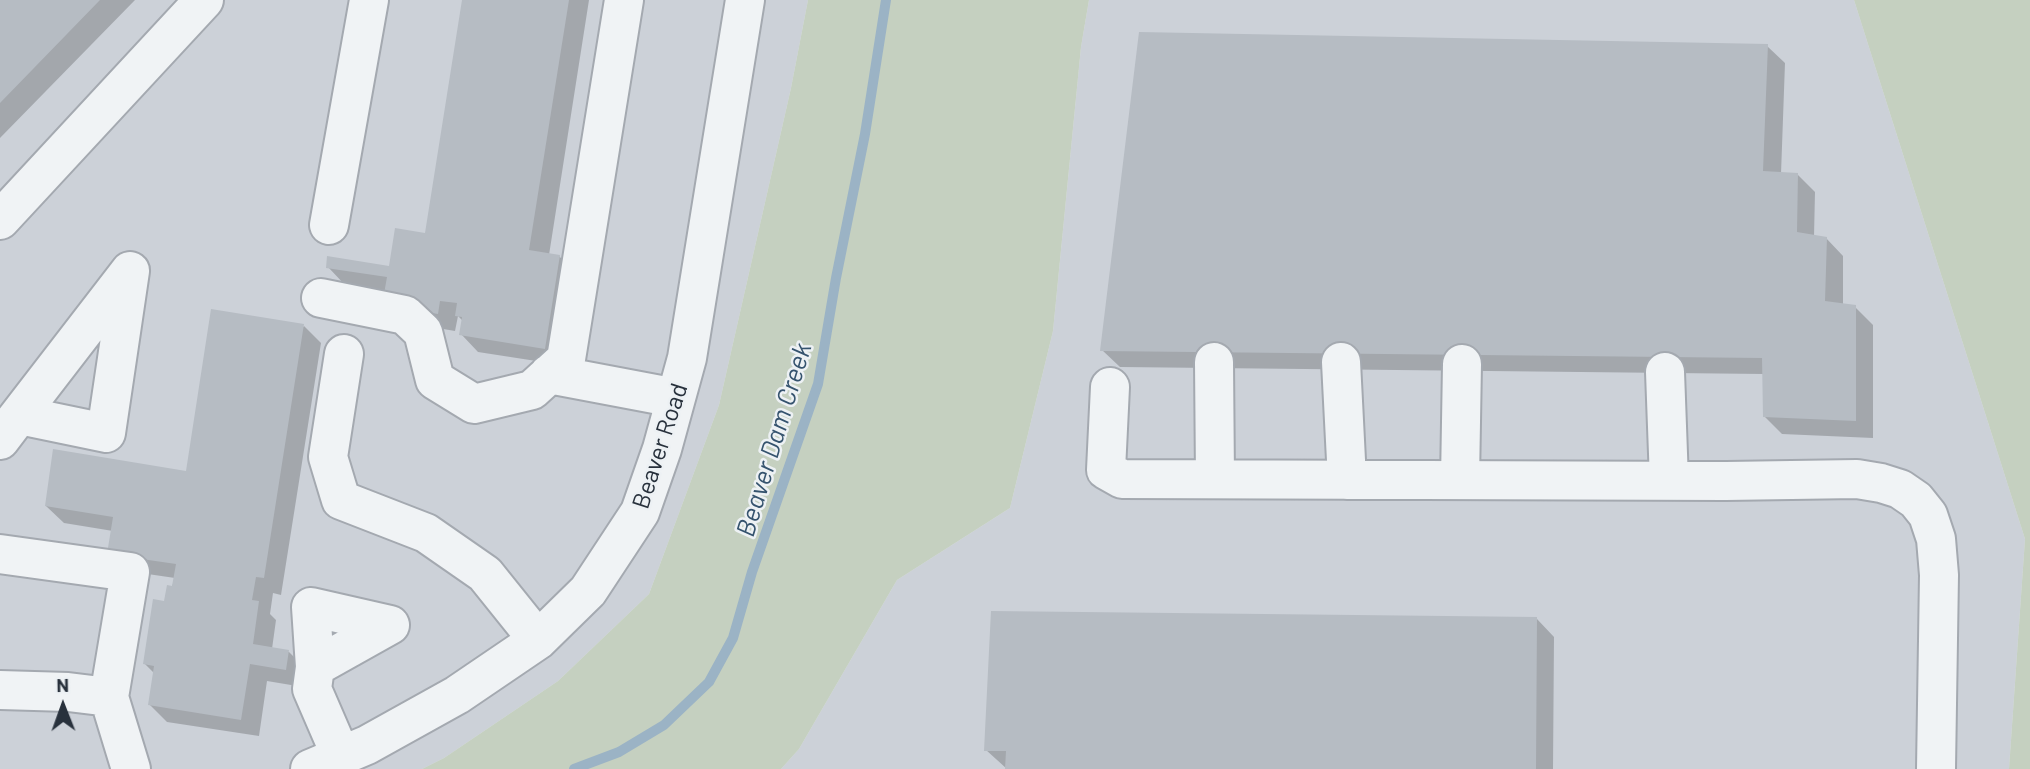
<!DOCTYPE html>
<style>
body{margin:0}
#map{position:relative;width:2030px;height:769px;overflow:hidden;background:#dee2e7;font-family:Barlow,sans-serif}
canvas{display:block}
.north{position:absolute;left:28px;top:671px;width:70px;height:70px;-webkit-text-stroke:5px #edf1f4;paint-order:stroke;rotate:359deg;font-size:19px;font-weight:700;line-height:28px;text-align:center;color:#28313c}
.north::after{content:'';display:block;margin:auto;width:24px;height:32px;background:#28313c;clip-path:polygon(50% 0,100% 100%,50% 72%,0 100%)}
</style>
<div id="map">
<canvas width="2030" height="769"></canvas>
<div class="north">N</div>
</div>
<script>
const c = document.querySelector('canvas').getContext('2d');
c.lineJoin = 'round';
function fillPath(path, color) {
  c.fillStyle = color;
  c.fill(path, 'evenodd');
}
function poly(rows) {
  const path = new Path2D();
  for (const r of rows) {
    path.moveTo(r[0], r[1]);
    for (let i = 2; i < r.length; i += 2) path.lineTo(r[i], r[i + 1]);
  }
  return path;
}
function stroke(path, color, width, dash) {
  c.strokeStyle = color;
  c.lineWidth = width;
  c.lineCap = dash ? 'butt' : 'round';
  c.setLineDash(dash || []);
  c.stroke(path);
}
function write(font, color, halo, rows, align = 'center') {
  c.font = font + ' Barlow,sans-serif';
  c.lineWidth = 5;
  c.setLineDash([]);
  c.textBaseline = 'middle';
  c.strokeStyle = halo;
  c.fillStyle = color;
  for (const [text, x, y, turn = 0] of rows) {
    c.save();
    c.translate(x, y);
    c.rotate((+turn || 0) * Math.PI / 180);
    c.textAlign = isNaN(turn) ? turn : align;
    if (halo) c.strokeText(text, 0, 0);
    c.fillText(text, 0, 0);
    c.restore();
  }
}
fillPath(poly([
 [0,0,808,0,791,88,719,405,649,594,558,681,444,758,422,769,0,769],
 [1089,0,1854,0,2025,539,2009,769,781,769,799,749,897,580,1010,508,1053,331,1081,47]
]), '#ccd1d8');
fillPath(poly([
 [808,0,1089,0,1081,47,1053,331,1010,508,897,580,799,749,781,769,422,769,444,758,558,681,649,594,719,405,791,88],
 [1854,0,2030,0,2030,769,2009,769,2025,539]
]), '#c5d0c0');
fillPath(poly([
 [0,0,135,0,0,138],
 [464,0,589,0,549,255,559,256,576,274,562,365,478,352,461,334,463,321,458,316,455,331,402,322,387,291,345,285,328,267,391,268,427,235],
 [1767,46,1785,63,1781,174,1797,174,1815,192,1814,237,1826,238,1843,256,1843,305,1855,307,1873,325,1873,438,1782,434,1765,417,1764,374,1120,367,1102,350],
 [304,326,321,343,281,595,273,593,270,614,276,620,272,649,289,652,306,669,303,687,267,681,259,736,167,722,149,704,154,673,145,664,175,578,127,571,113,531,64,523,46,506,188,473],
 [1537,619,1554,637,1553,769,1007,769,986,750]
]), '#0003');
stroke(poly([
 [574,769,619,752,664,725,709,682,733,638,752,572,818,384,836,278,865,134,886,0]
]), '#9bb3c5', 10);
fillPath(poly([
 [0,0,100,0,0,103],
 [462,0,569,0,529,250,560,255,545,349,459,335,462,317,455,316,457,303,440,301,438,314,382,305,387,277,326,268,327,256,389,266,395,228,425,233],
 [1139,32,1768,44,1763,171,1798,173,1797,232,1827,237,1825,301,1856,305,1856,421,1763,417,1762,358,1100,351],
 [211,309,304,324,264,578,256,577,252,600,259,601,253,644,289,650,286,670,250,664,241,720,148,705,154,666,143,664,153,599,164,601,167,585,172,586,176,564,107,554,113,517,45,506,53,449,186,471],
 [991,611,1537,617,1536,769,1005,769,1006,751,984,751]
]), '#b6bcc3');
const minor = poly([
 [0,220,204,0],
 [329,225,369,0],
 [321,298,405,315,423,332,435,380,474,404,532,390,566,359,624,0],
 [344,354,328,457,341,500,426,533,485,574,538,640],
 [1214,362,1215,479],
 [1341,362,1347,480],
 [1665,372,1669,481],
 [549,374,676,398],
 [1110,387,1106,470,1122,479,1726,481,1857,479,1881,483,1900,489,1916,500,1928,515,1936,539,1939,575,1936,769],
 [0,440,19,415,130,271,106,433,19,415],
 [1460,480,1462,364],
 [0,554,130,572,109,697],
 [315,667,311,607,390,625],
 [0,690,68,692,109,697,131,769],
 [341,756,312,689,315,667,390,625],
 [310,769,367,745,457,695,538,640,588,591,640,512,662,449,687,358,745,0]
]);
stroke(minor, '#a4a9b0', 42);
stroke(minor, '#f0f3f5', 38);
write('24px', '#28313c', '#edf1f4', [
 ["Beaver Road",660,446,-72]
]);
write('italic 26px', '#35536e', '#edf1f4', [
 ["Beaver Dam Creek",774,440,-73]
]);
</script>
